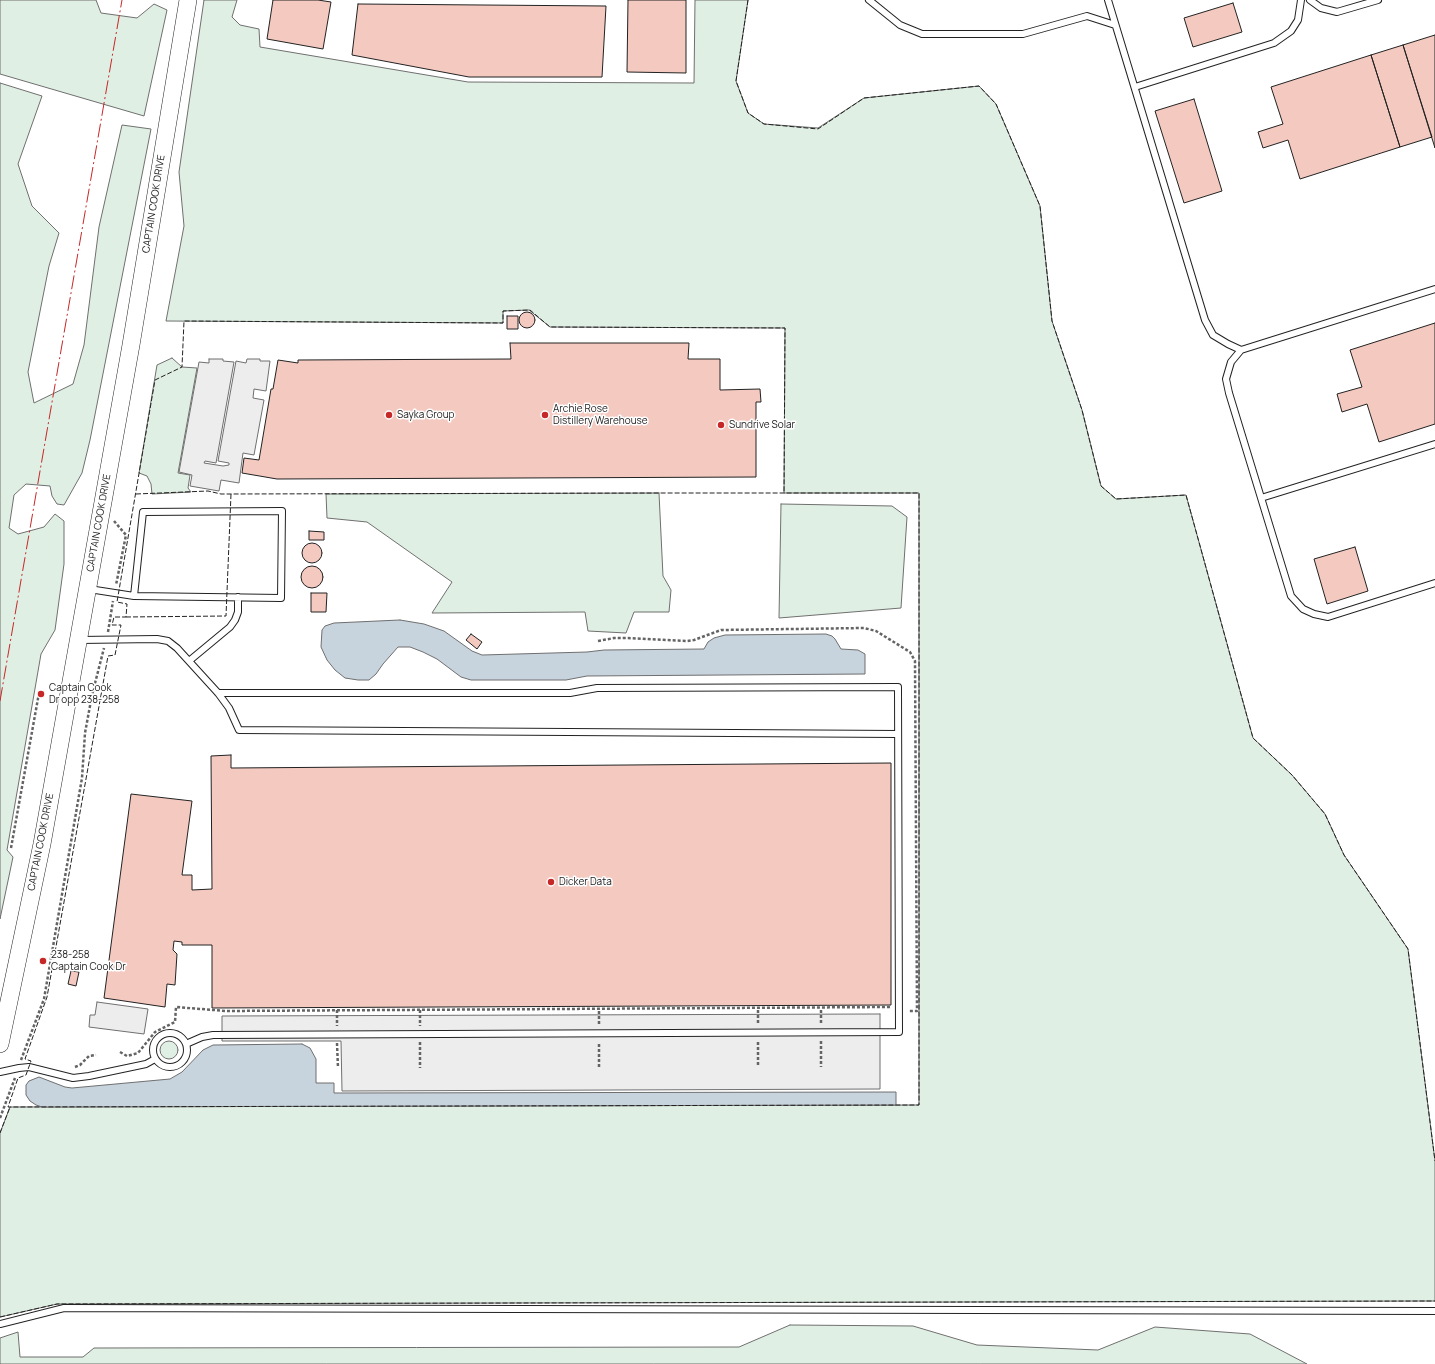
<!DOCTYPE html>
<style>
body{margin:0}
canvas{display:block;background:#fff}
</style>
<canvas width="1435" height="1364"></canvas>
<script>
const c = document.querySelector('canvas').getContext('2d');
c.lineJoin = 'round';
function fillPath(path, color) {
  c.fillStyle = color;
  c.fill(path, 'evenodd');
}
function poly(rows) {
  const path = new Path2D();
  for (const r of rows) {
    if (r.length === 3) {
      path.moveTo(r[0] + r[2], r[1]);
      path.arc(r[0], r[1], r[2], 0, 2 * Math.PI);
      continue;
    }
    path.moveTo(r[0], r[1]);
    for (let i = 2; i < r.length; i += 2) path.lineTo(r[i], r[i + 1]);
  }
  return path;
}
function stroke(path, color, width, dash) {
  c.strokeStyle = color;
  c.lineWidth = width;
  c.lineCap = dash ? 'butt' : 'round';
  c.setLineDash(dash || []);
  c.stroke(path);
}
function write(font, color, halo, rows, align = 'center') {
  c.font = font + ' Manrope,sans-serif';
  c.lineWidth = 3;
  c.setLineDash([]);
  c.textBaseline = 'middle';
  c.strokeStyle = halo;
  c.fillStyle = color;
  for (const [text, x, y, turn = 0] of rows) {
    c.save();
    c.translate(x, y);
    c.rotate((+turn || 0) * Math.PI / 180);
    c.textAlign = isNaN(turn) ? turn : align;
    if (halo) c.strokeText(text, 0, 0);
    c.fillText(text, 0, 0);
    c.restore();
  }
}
const green = poly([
 [0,0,96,0,101,13,137,18,154,4,167,10,144,116,0,74,0,0],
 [204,0,237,0,232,17,240,25,259,29,260,47,468,82,694,83,695,0,748,0,736,81,748,113,764,124,818,128,864,98,979,86,996,104,1040,206,1052,321,1082,410,1101,486,1116,499,1186,495,1253,738,1292,775,1325,814,1344,855,1408,949,1435,1161,1435,1301,57,1304,0,1317,0,1133,10,1107,919,1105,919,493,784,493,785,328,550,327,529,310,503,311,503,323,166,321,184,226,179,172,204,0],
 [0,83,42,96,18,164,32,206,59,233,49,266,28,372,34,403,73,384,84,345,99,227,122,125,151,129,90,440,82,473,64,505,57,504,52,496,50,486,26,484,14,495,9,528,18,534,44,527,55,514,64,521,64,564,55,630,41,654,7,850,13,857,0,919,0,83],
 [172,358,182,367,197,368,178,473,190,475,188,488,191,492,152,494,151,484,147,476,139,473,157,365,172,358],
 [659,493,663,576,671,590,669,612,634,612,626,633,588,631,585,612,432,613,452,582,367,522,327,518,326,494,659,493],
 [781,504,892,506,907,517,901,608,779,618,781,504],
 [169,1050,9],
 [790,1325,913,1326,977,1345,1098,1350,1155,1327,1250,1334,1307,1364,0,1364,0,1338,18,1332,20,1357,83,1357,94,1348,739,1347,790,1325]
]);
fillPath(green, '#e0efe3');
stroke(green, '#6f6f6f', 1);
const parking = poly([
 [209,359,223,359,223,361,234,362,216,463,205,461,204,463,223,466,229,465,229,463,218,461,236,361,246,363,247,359,260,359,260,361,270,361,266,391,254,389,253,398,264,400,254,455,243,453,239,483,221,480,219,491,190,486,192,475,179,472,199,362,209,363,209,359],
 [97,1002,148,1009,144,1034,89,1027,90,1015,95,1015,97,1002],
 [880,1014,880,1089,342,1091,341,1041,222,1041,222,1016,880,1014]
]);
fillPath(parking, '#ededed');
stroke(parking, '#6f6f6f', 1);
const water = poly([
 [400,620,424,624,444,631,472,651,482,655,587,652,604,650,704,649,708,642,714,638,725,635,826,634,832,636,835,639,841,649,858,650,865,654,865,674,587,676,566,680,471,680,461,677,437,659,423,652,410,647,398,647,383,664,376,674,369,680,358,680,345,678,335,670,327,660,321,647,322,630,325,626,334,623,400,620],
 [302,1044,310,1048,316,1059,316,1083,334,1083,334,1093,896,1092,896,1105,42,1107,36,1105,30,1101,26,1095,26,1085,29,1081,39,1077,65,1087,72,1088,170,1079,182,1072,203,1050,213,1045,302,1044]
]);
fillPath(water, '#c7d3dd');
stroke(water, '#6f6f6f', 1);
const building = poly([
 [273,0,318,0,331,2,323,49,267,39,273,0],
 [628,0,686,0,686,73,627,72,628,0],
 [1233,3,1242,32,1193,47,1184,18,1233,3],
 [358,4,606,6,602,77,469,77,352,55,358,4],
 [1435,35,1435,148,1403,45,1435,35],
 [1403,45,1432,137,1400,147,1371,55,1403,45],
 [1371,55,1400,147,1300,179,1288,140,1263,148,1258,132,1283,124,1271,87,1371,55],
 [1194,99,1222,191,1184,203,1155,111,1194,99],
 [527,320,8],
 [507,316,518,316,518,329,507,329,507,316],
 [1435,323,1435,424,1379,442,1367,404,1342,412,1337,394,1362,387,1350,350,1435,323],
 [510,343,689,343,688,359,720,359,720,390,760,389,761,402,756,402,756,477,277,479,242,473,244,458,259,460,271,389,273,389,278,360,298,363,298,360,511,359,510,343],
 [309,531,324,532,324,540,309,540,309,531],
 [312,553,10],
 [1355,547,1368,591,1327,604,1314,559,1355,547],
 [312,577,11],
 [311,593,327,593,326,612,311,612,311,593],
 [471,634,482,642,477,649,466,640,471,634],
 [231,755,231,768,891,763,891,1005,212,1008,212,945,182,945,182,942,174,941,173,950,177,954,175,985,167,984,165,1007,104,998,131,794,192,801,182,875,192,875,192,890,212,889,211,756,231,755],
 [71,971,79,972,76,986,68,984,71,971]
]);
fillPath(building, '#f3c9c0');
stroke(building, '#222', 1);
const service = poly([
 [869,0,900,25,922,34,1023,34,1087,16,1115,25],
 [1108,0,1205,320,1213,335,1228,344,1241,350,1435,289],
 [1310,0,1321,8,1337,12,1378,0],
 [1135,87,1274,43,1291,31,1298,20,1301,0],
 [1241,350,1231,362,1226,379,1229,393,1291,596,1303,609,1314,614,1328,617,1435,583],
 [1261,498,1435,444],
 [89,589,134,596,281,598,282,511,143,512,134,596],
 [79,640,157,639,168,641,177,648,218,693,229,708,239,730,898,734],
 [189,661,230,627,235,620,238,612,238,597],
 [170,1050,17],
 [186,1044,202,1037,213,1035,899,1032,898,687,597,688,570,693,218,693],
 [0,1072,19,1068,29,1067,73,1078,89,1076,146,1064,155,1059],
 [0,1324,64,1308,1435,1311]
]);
const secondary = poly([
 [0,1044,42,844,131,345,188,0]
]);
stroke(service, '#222', 8);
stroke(secondary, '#222', 18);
stroke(poly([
 [114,521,126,535,116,585],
 [108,632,113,601],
 [598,641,614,638,628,638,687,641,694,640,721,630,864,628,876,631,910,652,915,661,917,1011,908,1011],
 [11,848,39,693],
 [337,1010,337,1026],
 [420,1010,420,1026],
 [758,1023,758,1008],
 [821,1023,821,1008],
 [599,1024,599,1009],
 [821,1041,821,1067],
 [420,1042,420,1068],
 [758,1042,758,1067],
 [337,1043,338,1068],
 [120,1052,127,1056,138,1053,155,1032,175,1022,176,1007,226,1011,890,1007],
 [21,1060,44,999,82,778,85,733,92,695,104,648],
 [75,1067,80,1065,89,1056,96,1055],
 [599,1067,599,1042],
 [0,1118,15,1078]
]), '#646464', 2.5, [3, 2]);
stroke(service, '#fff', 6);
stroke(secondary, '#fff', 17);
stroke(poly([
 [748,0,736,81,748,113,764,124,818,129,864,98,979,86,996,104,1040,206,1052,321,1082,410,1101,486,1116,499,1186,495,1253,738,1292,775,1325,814,1344,855,1408,949,1435,1161],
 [136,494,208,491,221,494,231,494,659,493,919,493,919,1105,8,1107,18,1078,26,1075,31,1061,25,1059,47,997,108,656,115,655,121,625,112,625,114,617,126,617,127,604,117,602,155,380,182,367,184,321,503,323,503,311,530,310,550,327,785,328,784,493],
 [126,617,226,616,231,494],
 [0,1133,10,1107],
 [0,1317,57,1304,1435,1301]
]), '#222', 1, [5, 2]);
stroke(poly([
 [0,701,122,0]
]), '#c62828', 1, [14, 3, 2, 3]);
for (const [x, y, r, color] of [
 [389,415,4,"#c62828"],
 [545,415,4,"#c62828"],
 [721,425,4,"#c62828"],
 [41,694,4,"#c62828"],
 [551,882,4,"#c62828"],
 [43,961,4,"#c62828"]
]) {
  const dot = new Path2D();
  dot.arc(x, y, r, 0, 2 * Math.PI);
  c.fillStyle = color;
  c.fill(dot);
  stroke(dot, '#fff', 1.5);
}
write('10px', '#222', '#fff', [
 ["CAPTAIN COOK DRIVE",154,204,-81],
 ["CAPTAIN COOK DRIVE",99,523,-80],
 ["CAPTAIN COOK DRIVE",41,842,-79]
]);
write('10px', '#222', '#fff', [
 ["Archie Rose",553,409],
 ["Distillery Warehouse",553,421],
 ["Sayka Group",397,415],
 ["Sundrive Solar",729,425],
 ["Captain Cook",49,688],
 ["Dr opp 238-258",49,700],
 ["Dicker Data",559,882],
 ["238-258",51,955],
 ["Captain Cook Dr",51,967]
], 'left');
</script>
